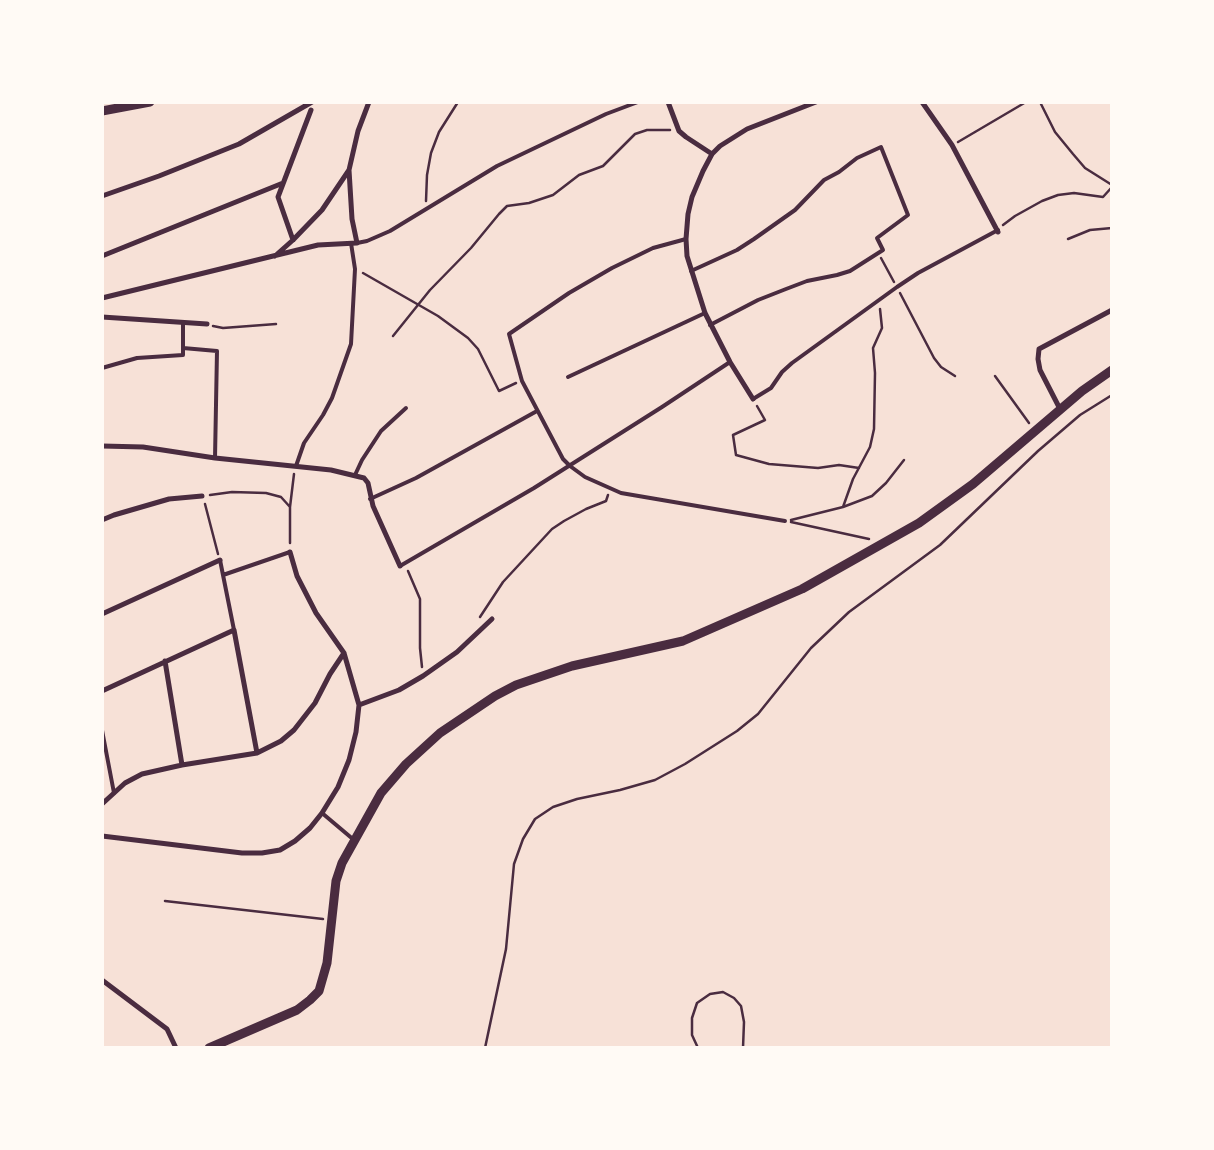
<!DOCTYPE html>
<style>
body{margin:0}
#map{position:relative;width:1214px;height:1150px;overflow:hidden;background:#f7e1d7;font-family:"DM Sans",sans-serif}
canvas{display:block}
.frame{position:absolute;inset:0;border:104px solid #fffaf5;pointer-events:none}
</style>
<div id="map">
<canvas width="1214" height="1150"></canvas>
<div class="frame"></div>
</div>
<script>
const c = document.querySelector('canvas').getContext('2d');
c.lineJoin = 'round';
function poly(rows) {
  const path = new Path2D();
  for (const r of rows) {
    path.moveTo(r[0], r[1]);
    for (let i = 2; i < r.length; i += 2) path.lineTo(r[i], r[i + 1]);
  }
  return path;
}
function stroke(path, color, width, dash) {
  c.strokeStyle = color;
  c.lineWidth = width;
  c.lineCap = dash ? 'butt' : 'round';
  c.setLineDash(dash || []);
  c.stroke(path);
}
stroke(poly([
 [1040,102,1055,132,1073,154,1085,168,1112,185],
 [958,142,1026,102],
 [426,201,427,175,431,153,439,132,458,102],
 [1003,225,1015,216,1042,201,1058,195,1074,193,1103,197,1112,187],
 [1068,239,1090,230,1112,228],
 [881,258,894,282],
 [363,273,438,316,468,338,478,349,499,391,516,383],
 [900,293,934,358,941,367,955,376],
 [213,326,223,328,276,324],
 [393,336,430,290,471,248,499,214,507,206,529,203,553,195,579,175,603,166,635,134,647,130,670,130],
 [995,376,1029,423],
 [757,406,765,420,733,435,736,455,769,464,818,468,839,465,859,468],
 [210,495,232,492,266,493,281,497,290,507],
 [205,504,218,554],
 [843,507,853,479,870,447,874,429,875,373,873,348,882,328,880,309],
 [791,520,843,507,872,496,886,483,904,460],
 [791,522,869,539],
 [290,543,290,507,294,474],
 [408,571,420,599,420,648,422,667],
 [480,617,503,582,552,529,564,521,586,509,606,501,608,495],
 [165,901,323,919],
 [485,1048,506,949,514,864,523,839,535,819,553,807,577,799,620,790,655,780,685,764,737,731,758,714,811,648,849,612,940,545,1038,451,1080,415,1112,395],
 [698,1048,692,1035,692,1018,697,1003,710,994,723,992,734,998,741,1006,744,1022,743,1048]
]), '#4a2c40', 2.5);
stroke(poly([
 [686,239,653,248,612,268,569,293,509,334,522,381,563,459,570,466,585,477,621,493,785,521],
 [357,243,367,241,390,231,497,166,606,114,638,102],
 [691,271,737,250,754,239,795,210,824,180,839,172,857,158,881,147,908,215,877,238,883,250,850,271,837,275,807,281,786,289,758,300,710,325],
 [183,348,217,351,215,458],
 [102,368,137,358,183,355,183,322],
 [568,377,705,313],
 [753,399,771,388,782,372,792,363,897,287,918,273,998,230],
 [296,466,304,443,323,415,332,398,351,344,355,269,351,243],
 [355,475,362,460,381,431,406,408],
 [370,499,416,478,537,411],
 [220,560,234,630],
 [400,566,534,488,662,407,730,362],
 [223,575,290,552],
 [102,730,114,793],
 [322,813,354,840]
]), '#4a2c40', 4);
stroke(poly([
 [668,102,679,131,686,137,712,154],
 [922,102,952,145,998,232],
 [102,196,159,176,239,144,312,102],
 [293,240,278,197,311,110],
 [102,256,283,183],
 [275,256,293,240,322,210,349,170],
 [102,298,318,245,357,243,352,219,349,170,358,131,369,102],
 [102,317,207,324],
 [753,399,730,362,705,313,687,256,686,239,688,214,692,197,703,171,712,154,720,146,747,129,816,102],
 [1060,409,1040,370,1038,359,1039,349,1112,310],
 [102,446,143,447,215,458,331,470,364,478,368,483,373,506,400,566],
 [102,520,114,515,169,499,202,496],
 [102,614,220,560],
 [165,661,182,765],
 [102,691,234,630,257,753],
 [359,705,399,690,423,676,457,652,492,619],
 [102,804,125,783,142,774,182,765,257,753,281,741,294,730,315,703,330,674,344,653],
 [102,836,242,853,262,853,280,850,295,841,310,828,322,813,338,787,349,760,356,732,359,705,344,653,316,613,297,576,290,552],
 [102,980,167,1029,176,1048]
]), '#4a2c40', 5);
stroke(poly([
 [102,111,150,102],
 [209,1048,297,1010,310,1000,319,991,327,963,336,881,342,863,381,793,406,764,440,733,495,696,516,685,572,666,683,641,802,589,919,523,973,484,1082,391,1112,370]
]), '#4a2c40', 9);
</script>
